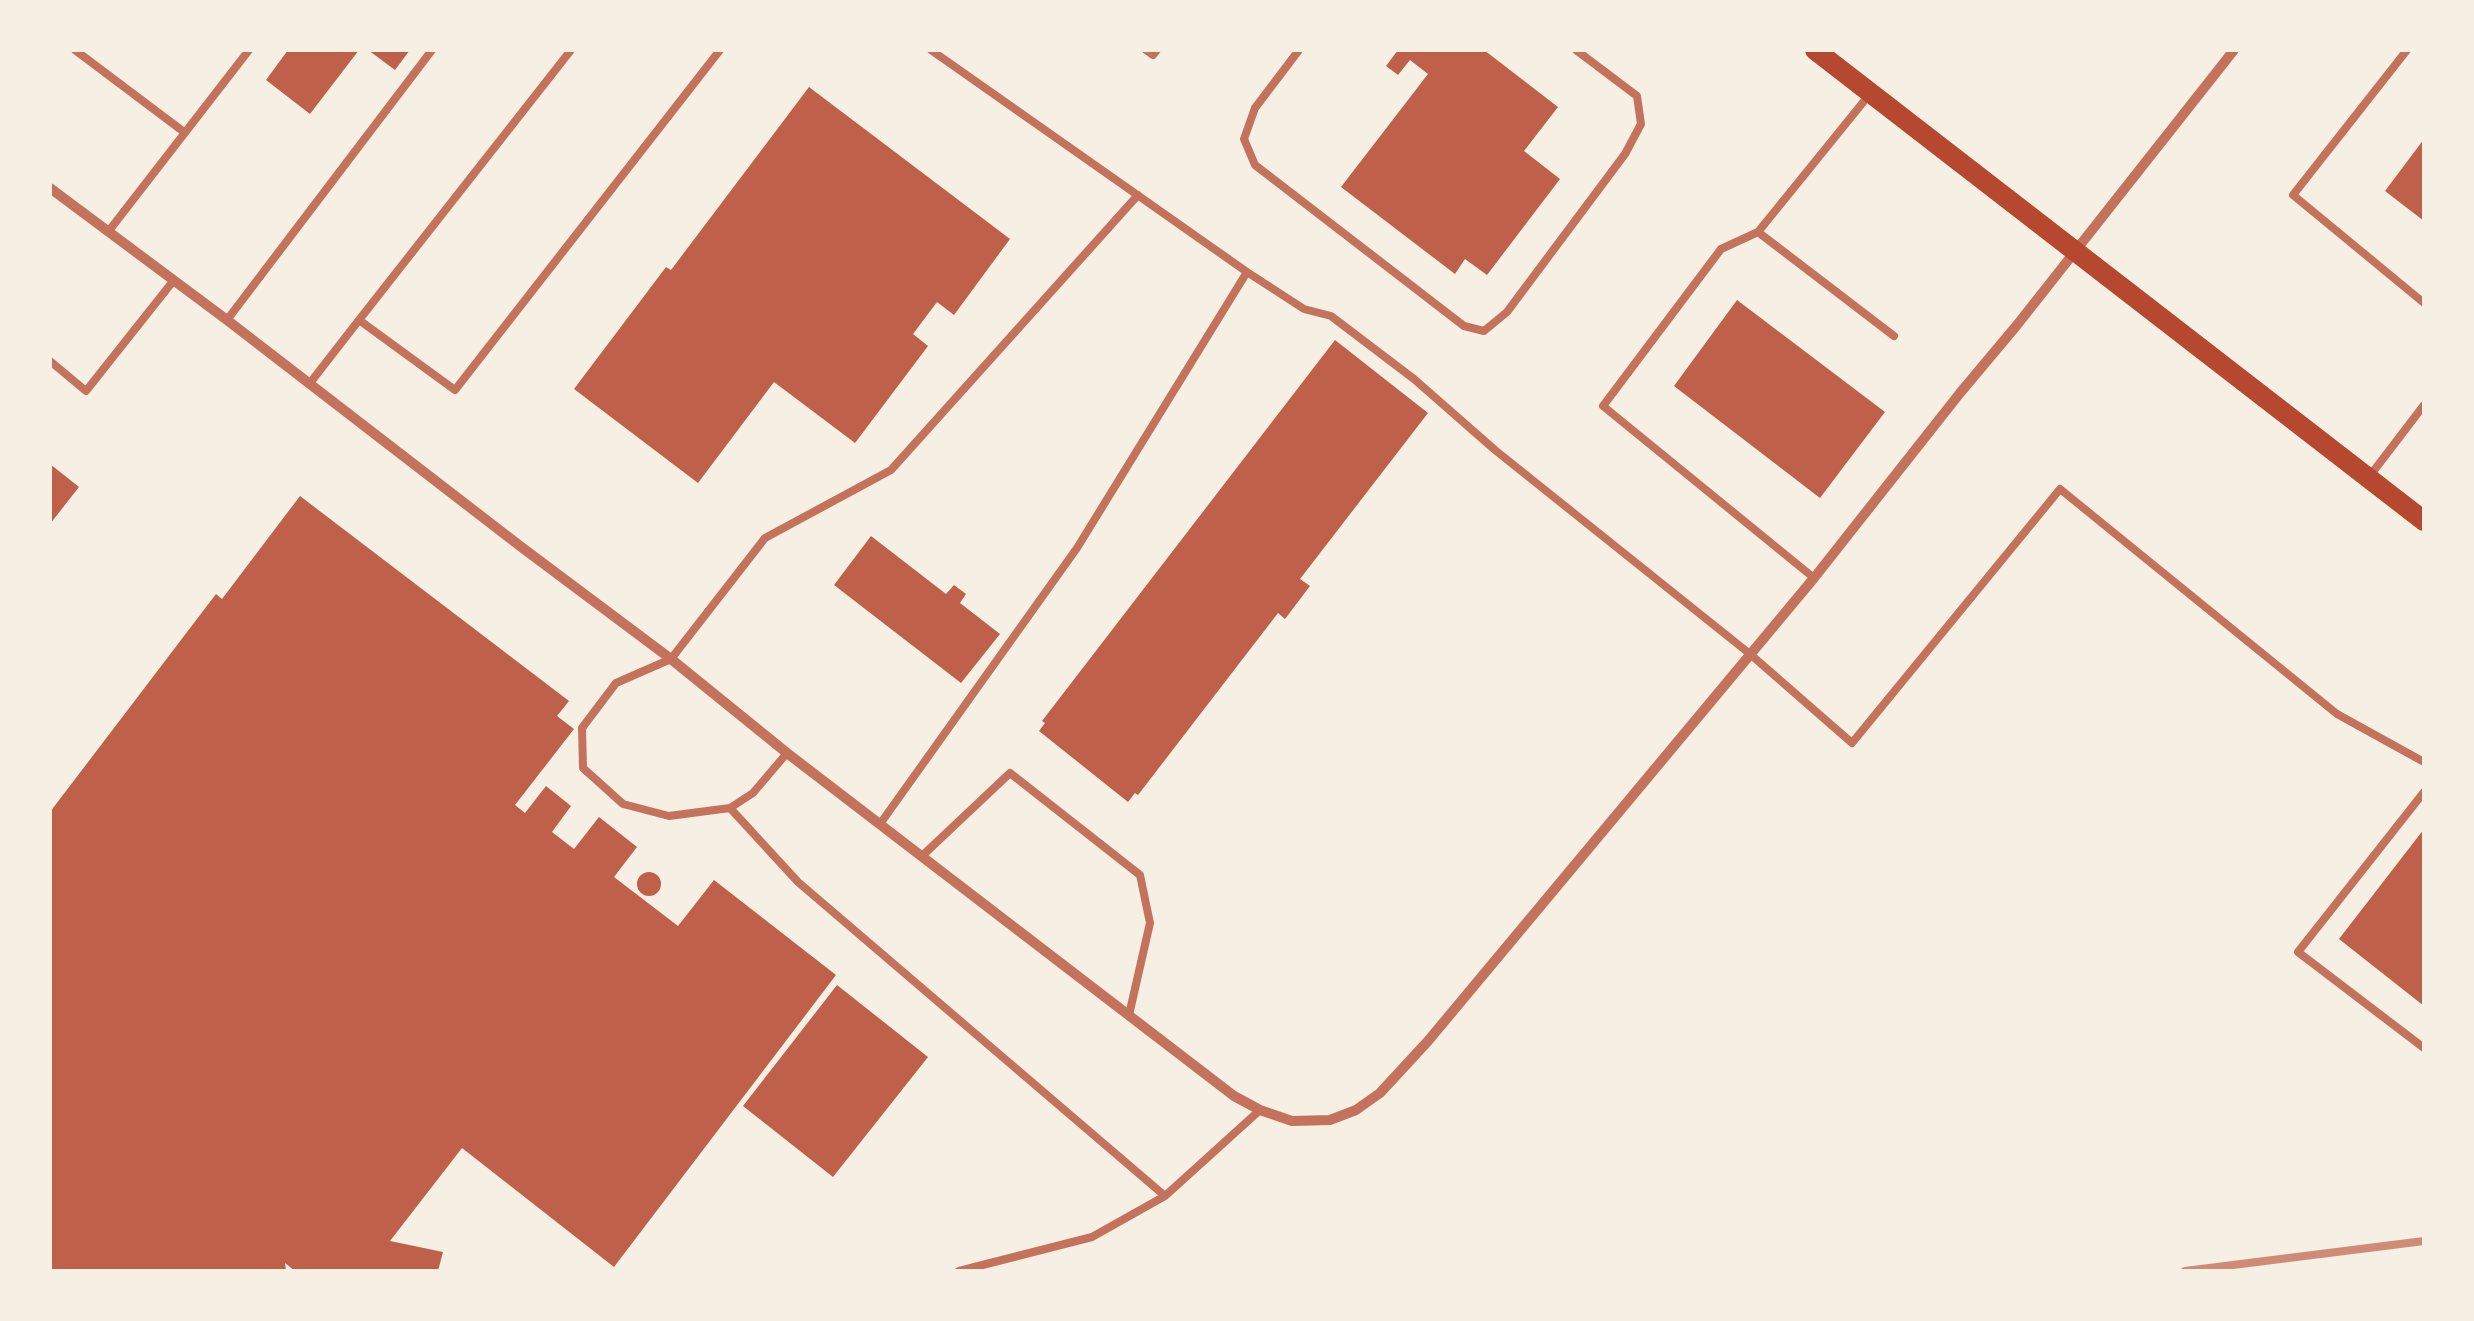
<!DOCTYPE html>
<style>
body{margin:0}
#map{position:relative;width:2474px;height:1321px;overflow:hidden;background:#f6efe4;font-family:"Varela Round",sans-serif}
canvas{display:block}
.frame{position:absolute;inset:0;border:52px solid #f6efe4;pointer-events:none}
</style>
<div id="map">
<canvas width="2474" height="1321"></canvas>
<div class="frame"></div>
</div>
<script>
const c = document.querySelector('canvas').getContext('2d');
c.lineJoin = 'round';
function fillPath(path, color) {
  c.fillStyle = color;
  c.fill(path, 'evenodd');
}
function poly(rows) {
  const path = new Path2D();
  for (const r of rows) {
    if (r.length === 3) {
      path.moveTo(r[0] + r[2], r[1]);
      path.arc(r[0], r[1], r[2], 0, 2 * Math.PI);
      continue;
    }
    path.moveTo(r[0], r[1]);
    for (let i = 2; i < r.length; i += 2) path.lineTo(r[i], r[i + 1]);
  }
  return path;
}
function stroke(path, color, width, dash) {
  c.strokeStyle = color;
  c.lineWidth = width;
  c.lineCap = dash ? 'butt' : 'round';
  c.setLineDash(dash || []);
  c.stroke(path);
}
fillPath(poly([
 [288,50,359,50,310,114,266,80],
 [368,50,410,50,395,70],
 [1398,50,1484,50,1558,107,1524,151,1560,179,1487,275,1465,259,1455,274,1341,187,1428,74,1410,60,1398,75,1386,66],
 [809,87,1010,239,954,315,937,302,913,334,928,346,855,443,774,382,698,483,574,389,666,267,671,270],
 [2424,139,2424,221,2385,191],
 [1737,300,1885,412,1820,498,1674,386],
 [1335,340,1428,413,1300,579,1310,586,1285,619,1278,613,1138,795,1135,793,1128,802,1039,731,1045,723,1042,721],
 [50,464,79,487,50,524],
 [300,496,569,701,557,716,574,729,515,805,525,813,546,786,571,806,552,832,574,849,599,817,637,847,614,877,678,926,714,880,836,975,614,1267,462,1148,390,1241,443,1252,438,1271,295,1271,285,1263,286,1271,50,1271,50,812,216,594,222,599],
 [871,536,946,594,954,585,966,594,960,603,1000,634,961,683,834,585],
 [2424,829,2424,1006,2339,939],
 [649,884,12],
 [837,985,928,1057,833,1177,743,1106]
]), '#bf614a');
stroke(poly([
 [75,50,184,132],
 [931,50,1247,272,1304,309,1331,316,1414,379,1495,450,1750,654,1852,743,2060,489,2337,714,2424,762],
 [1146,50,1153,55,1157,50],
 [1299,50,1255,108,1244,139,1255,165,1464,326,1484,331,1507,312,1625,154,1641,124,1637,96,1576,50],
 [2407,50,2293,195,2424,303],
 [108,232,249,50],
 [1758,232,1894,336],
 [227,320,432,50],
 [359,320,571,50],
 [50,361,86,391,174,280],
 [310,383,359,320,455,390,720,50],
 [2369,477,2424,405],
 [1814,578,1603,406,1721,249,1758,232,1869,95],
 [787,753,753,793,730,808,669,816,623,804,583,768,582,728,616,683,671,659,765,538,891,470,1138,195],
 [2424,792,2298,952,2424,1048],
 [730,808,798,882,1165,1196],
 [880,824,1077,548,1247,272],
 [922,856,1010,773,1140,875,1150,923,1129,1015],
 [959,1271,1092,1237,1165,1196,1260,1110]
]), '#c5725c', 8);
stroke(poly([
 [50,188,227,320,520,546,671,659,787,753,1234,1096,1260,1110,1292,1121,1330,1120,1356,1110,1380,1093,1428,1041,1814,578,1960,393,2017,325,2234,50]
]), '#c5725c', 10);
stroke(poly([
 [1815,50,2424,521]
]), '#b5482f', 20);
stroke(poly([
 [2185,1271,2424,1241]
]), '#cf8b77', 8);
</script>
